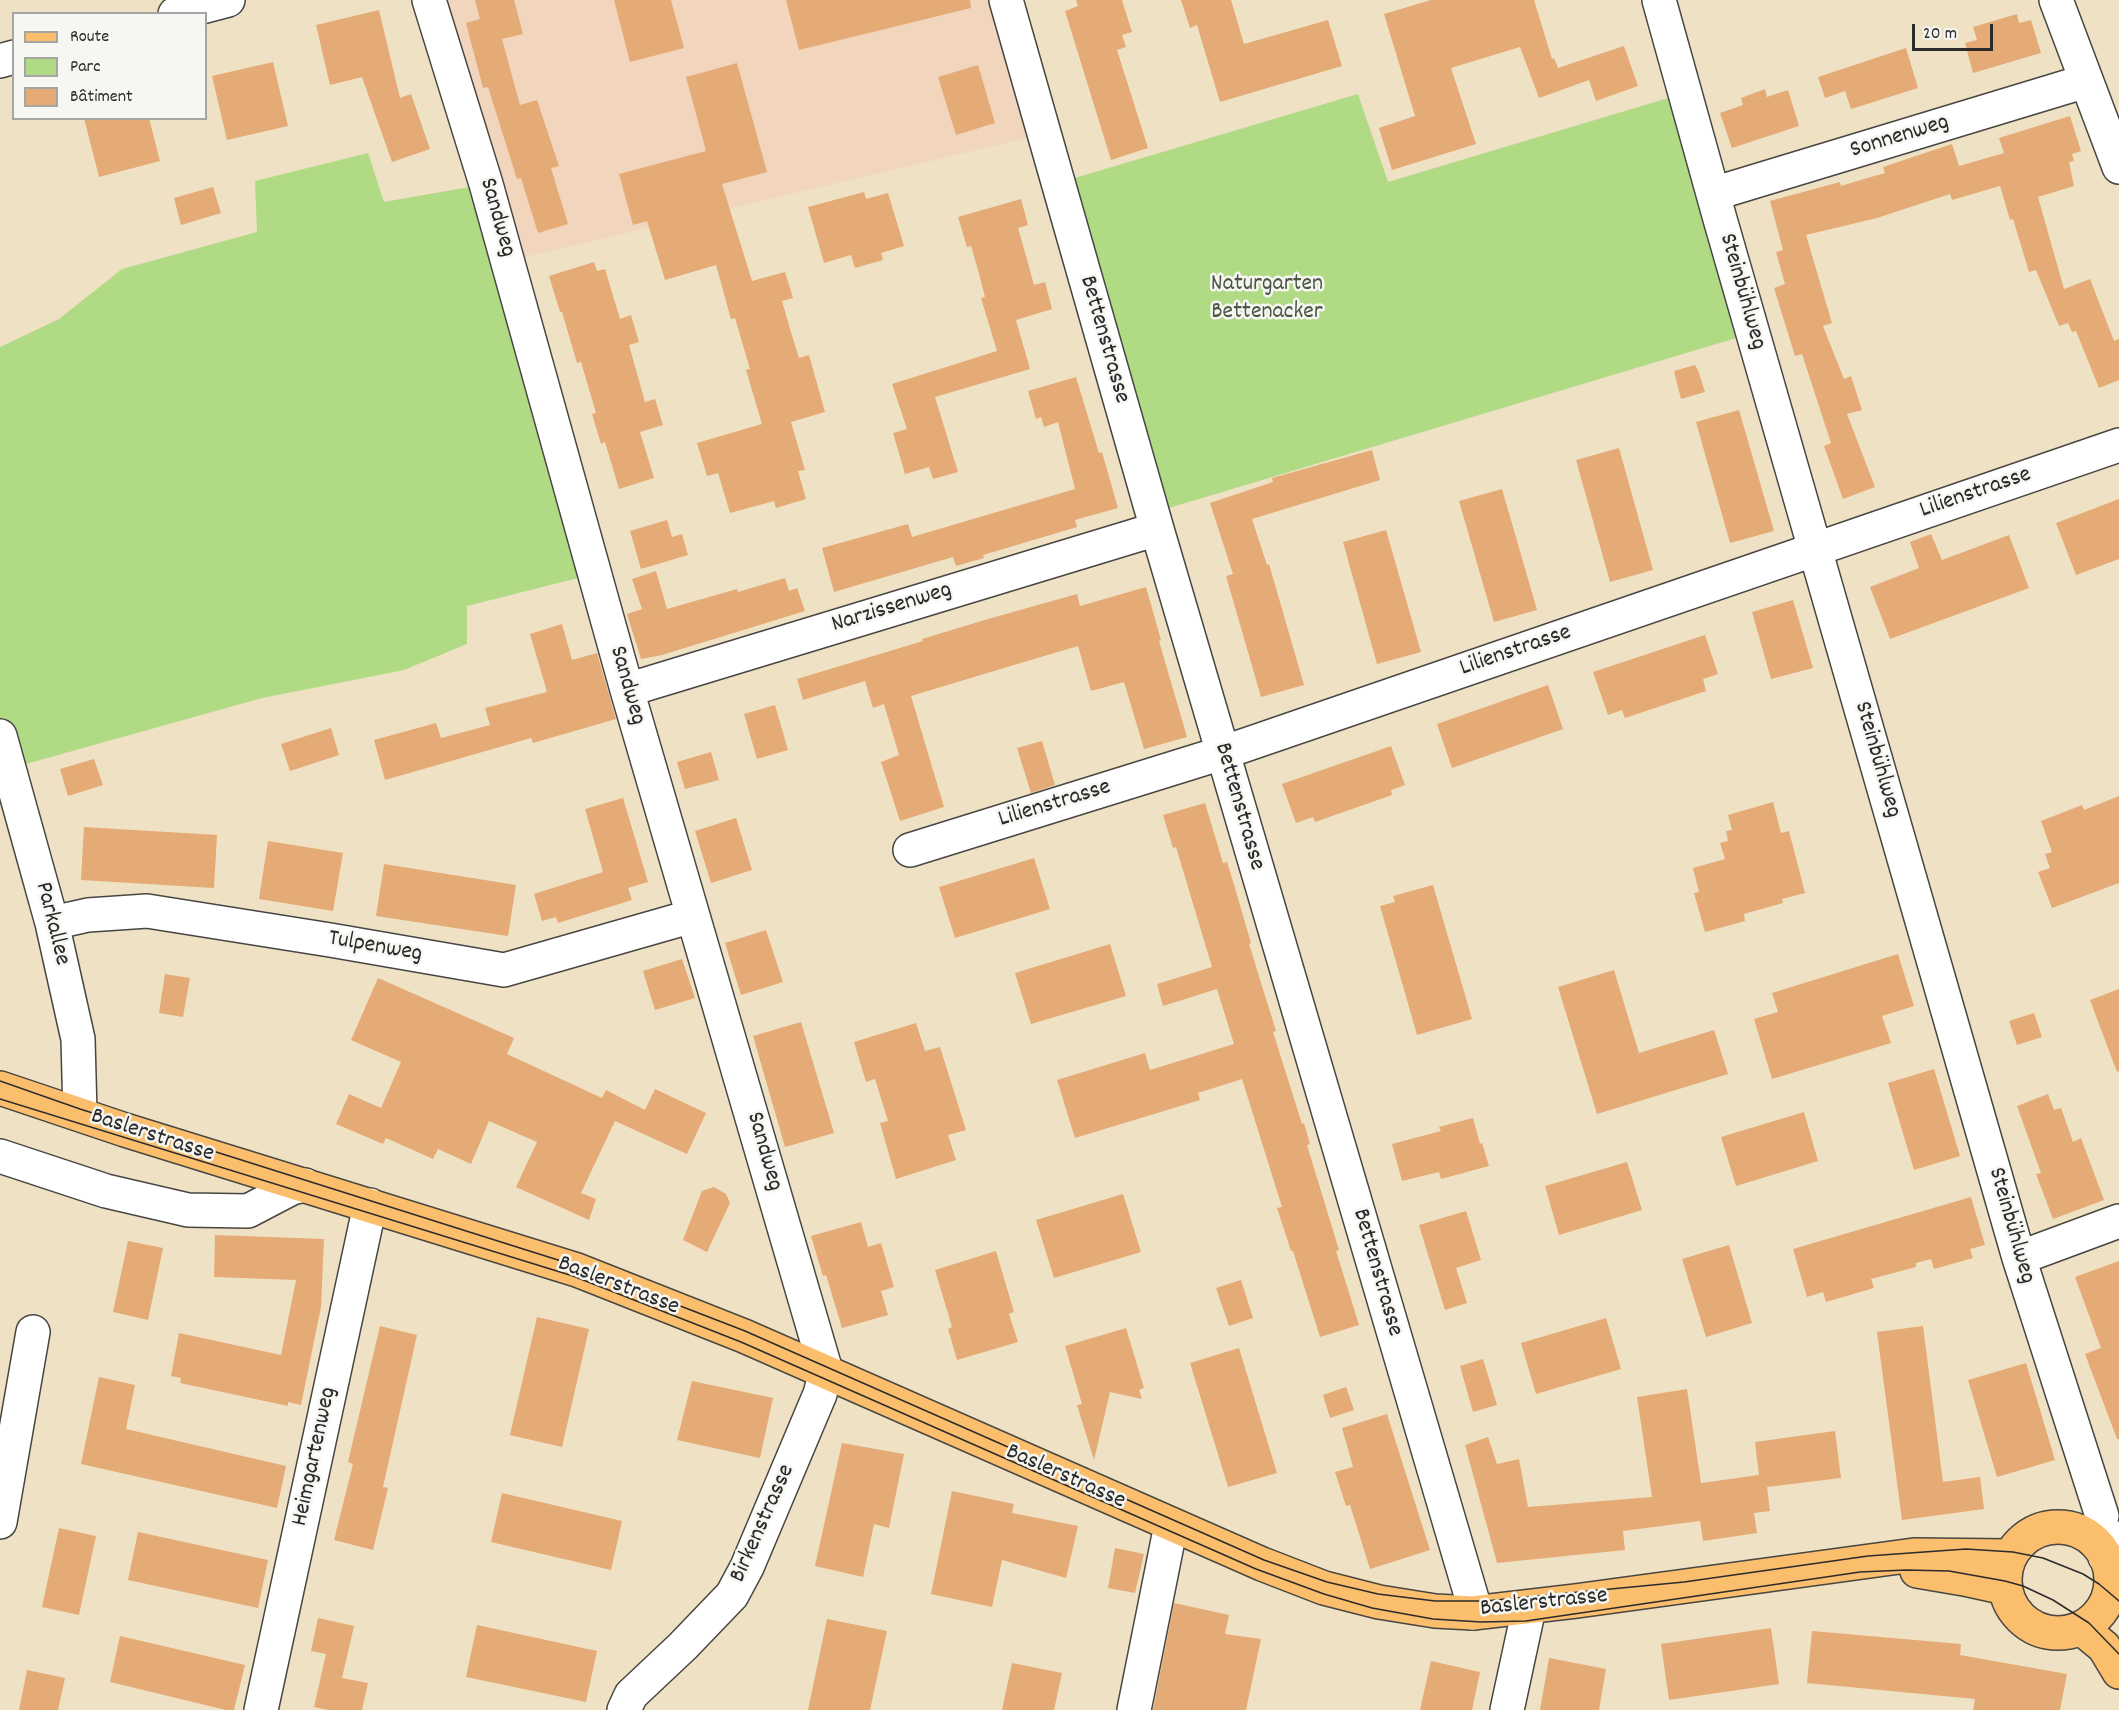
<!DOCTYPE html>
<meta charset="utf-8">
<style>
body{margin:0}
#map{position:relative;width:2119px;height:1710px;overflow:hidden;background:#efe1c4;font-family:Dekko,sans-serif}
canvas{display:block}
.legend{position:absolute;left:12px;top:12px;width:195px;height:108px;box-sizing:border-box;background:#f6f6f2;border:2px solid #a5a5a2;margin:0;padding:8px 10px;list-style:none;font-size:18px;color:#2b2b2b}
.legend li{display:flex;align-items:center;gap:12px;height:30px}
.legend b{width:30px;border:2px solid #a5a5a2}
.scale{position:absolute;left:1912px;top:24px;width:81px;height:27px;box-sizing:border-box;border:3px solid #2b2b2b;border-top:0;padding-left:8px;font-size:18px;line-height:21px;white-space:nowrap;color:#2b2b2b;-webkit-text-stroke:4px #f6f6f2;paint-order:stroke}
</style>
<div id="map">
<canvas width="2119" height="1710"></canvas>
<ul class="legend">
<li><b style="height:8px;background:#fabe6d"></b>Route</li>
<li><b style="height:16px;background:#b1da85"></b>Parc</li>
<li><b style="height:16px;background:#e5ab76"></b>Bâtiment</li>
</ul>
<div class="scale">20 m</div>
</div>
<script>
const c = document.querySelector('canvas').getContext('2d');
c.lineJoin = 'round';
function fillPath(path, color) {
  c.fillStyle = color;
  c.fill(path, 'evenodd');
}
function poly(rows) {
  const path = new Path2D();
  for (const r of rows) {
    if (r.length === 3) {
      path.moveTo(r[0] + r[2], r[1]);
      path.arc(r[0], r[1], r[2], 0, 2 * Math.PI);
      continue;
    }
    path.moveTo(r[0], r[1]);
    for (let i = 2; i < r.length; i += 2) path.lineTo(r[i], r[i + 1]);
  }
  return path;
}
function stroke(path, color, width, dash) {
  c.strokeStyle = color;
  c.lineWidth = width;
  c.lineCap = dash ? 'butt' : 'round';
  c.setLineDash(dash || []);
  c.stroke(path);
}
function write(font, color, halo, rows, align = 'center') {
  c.font = font + ' Dekko,sans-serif';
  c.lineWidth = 5;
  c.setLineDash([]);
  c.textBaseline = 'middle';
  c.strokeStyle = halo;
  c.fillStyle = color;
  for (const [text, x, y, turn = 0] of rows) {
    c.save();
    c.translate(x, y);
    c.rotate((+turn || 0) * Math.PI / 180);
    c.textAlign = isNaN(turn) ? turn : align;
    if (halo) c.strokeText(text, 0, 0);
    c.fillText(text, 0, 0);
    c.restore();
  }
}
fillPath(poly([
 [429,0,1006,0,1044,134,508,261]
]), '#f1d5bd');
fillPath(poly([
 [1685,93,1753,333,1152,513,1058,183,1358,94,1388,182],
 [368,153,384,202,486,184,594,574,467,606,467,644,404,670,262,698,8,769,0,736,0,347,59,319,122,269,257,232,255,181]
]), '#b1da85');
fillPath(poly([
 [475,0,514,0,523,34,502,39,520,105,537,100,559,166,551,168,568,224,538,233,521,178,517,179,488,87,483,88,466,23,480,19],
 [614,0,671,0,684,48,630,62],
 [786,0,970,0,971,8,799,50],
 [1076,0,1122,0,1132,32,1122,35,1126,47,1117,50,1148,148,1111,160,1065,11,1078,6],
 [1181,0,1231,0,1244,44,1328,20,1342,66,1220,102,1197,25,1190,28],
 [1431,0,1534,0,1552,59,1554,58,1558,68,1624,46,1638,86,1596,101,1589,80,1539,98,1520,47,1451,68,1476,144,1392,170,1379,128,1415,116,1384,14],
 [379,10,400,98,411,94,430,149,392,162,362,77,330,85,316,25],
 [2017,14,2019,23,2031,20,2041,53,1973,73,1965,43,1977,40,1973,27],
 [1906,48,1918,88,1851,109,1845,91,1825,98,1818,77],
 [273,62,288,126,227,140,212,76],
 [737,63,767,172,722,184,752,281,785,272,793,298,782,301,790,329,799,358,809,355,825,412,791,422,805,470,798,471,806,499,776,508,774,501,730,513,718,473,707,476,697,443,762,424,746,370,750,369,735,318,731,319,716,265,665,280,647,221,633,225,619,174,706,151,686,77],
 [978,65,995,123,956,135,938,77],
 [1765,89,1767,97,1788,90,1799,126,1732,148,1720,113,1743,105,1741,98],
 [2070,116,2081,151,2072,154,2074,161,2069,162,2074,186,2038,197,2064,289,2090,279,2114,341,2119,339,2119,380,2099,388,2076,331,2072,332,2068,323,2059,326,2036,270,2029,272,2013,219,2010,220,2000,186,1952,200,1950,194,1877,218,1806,235,1832,323,1823,326,1844,379,1851,376,1862,410,1847,414,1875,487,1843,499,1824,446,1831,443,1802,354,1795,356,1774,288,1785,284,1776,252,1783,250,1770,201,1840,182,1841,186,1864,179,1885,173,1883,167,1952,144,1959,166,2004,153,1999,138],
 [84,118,149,118,160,161,99,177],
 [213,187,221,213,181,225,174,198],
 [864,192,866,199,888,193,904,246,881,253,883,260,855,268,851,255,824,263,808,207],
 [1021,199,1028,225,1018,228,1026,256,1034,285,1045,282,1052,309,1016,320,1030,369,935,397,958,472,933,479,929,467,905,474,893,433,907,429,892,384,997,351,981,298,985,297,978,270,971,246,967,247,958,217],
 [594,262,597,271,605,269,620,319,631,315,639,342,629,345,645,402,655,399,663,425,640,432,654,478,619,489,605,442,601,444,592,414,596,413,581,362,577,363,562,312,560,312,549,276],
 [1695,365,1698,370,1705,392,1681,399,1674,371],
 [1076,377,1099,453,1102,452,1118,508,1075,520,1077,527,983,555,984,558,956,566,953,557,834,592,822,548,908,524,912,537,1075,489,1058,422,1044,427,1041,417,1036,419,1028,391],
 [1739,410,1774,531,1730,543,1696,422],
 [1619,448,1653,570,1610,582,1576,460],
 [1372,450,1380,480,1252,519,1267,565,1269,564,1304,685,1261,697,1226,576,1233,574,1210,503,1273,482,1272,478],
 [1502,489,1537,610,1494,622,1459,501],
 [2119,499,2119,559,2076,575,2056,523],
 [667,520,672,537,682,534,688,555,641,569,630,531],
 [1386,530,1421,652,1377,664,1343,542],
 [1931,534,1942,560,2009,535,2029,588,1890,639,1870,587,1919,568,1910,542],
 [656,571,667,609,737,589,738,592,785,578,789,591,797,588,805,611,662,655,641,659,627,614,642,609,632,579],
 [1146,587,1161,640,1159,641,1187,737,1144,749,1124,682,1091,691,1078,646,1024,662,911,696,944,807,900,821,881,762,899,755,884,704,873,708,865,681,803,700,797,679,923,641,922,639,988,619,1077,594,1080,606],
 [1793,600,1813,668,1771,679,1752,612],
 [562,624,572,660,597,653,616,719,533,743,531,738,385,780,374,740,436,723,441,738,490,725,485,708,547,692,530,634],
 [1705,635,1718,674,1703,679,1706,691,1625,718,1622,710,1608,715,1593,672],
 [1548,685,1563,729,1452,768,1437,724],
 [775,705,788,750,757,759,744,714],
 [331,728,339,755,290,771,281,744],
 [1042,741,1055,785,1031,793,1017,748],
 [1391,746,1405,785,1391,790,1392,795,1315,822,1313,817,1296,823,1282,784],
 [711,752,719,780,685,789,677,762],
 [94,759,103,785,68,796,60,769],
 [2119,796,2119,883,2052,908,2038,872,2050,868,2045,854,2052,852,2041,821,2082,805,2084,810],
 [623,798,648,882,628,888,632,900,558,923,556,917,542,921,534,894,603,872,585,809],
 [1773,802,1781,833,1789,831,1805,893,1782,899,1783,903,1744,914,1745,921,1705,932,1694,893,1699,892,1693,868,1725,859,1720,843,1728,841,1726,831,1732,830,1728,815],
 [1205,803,1223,863,1227,862,1235,888,1251,943,1249,944,1276,1031,1273,1032,1302,1124,1304,1123,1310,1144,1307,1145,1339,1250,1336,1251,1359,1325,1320,1337,1293,1251,1291,1251,1277,1208,1282,1207,1242,1079,1198,1093,1200,1100,1075,1138,1057,1080,1145,1053,1150,1070,1234,1044,1217,989,1163,1006,1157,984,1212,967,1176,847,1173,848,1163,815],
 [736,818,752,870,711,883,695,831],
 [84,827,217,835,214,888,81,880],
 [268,841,343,853,333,911,259,899],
 [1034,858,1050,909,955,938,939,887],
 [384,864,516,885,508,936,376,916],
 [1433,885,1472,1019,1417,1035,1380,906,1395,902,1393,896],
 [766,930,783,982,741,995,725,943],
 [1110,944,1126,996,1031,1024,1015,973],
 [1898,954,1914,1006,1882,1016,1891,1043,1772,1079,1754,1019,1778,1012,1772,993],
 [682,959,695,998,655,1010,643,971],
 [1614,970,1639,1053,1714,1030,1728,1074,1597,1114,1558,987],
 [165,974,190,978,183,1017,159,1013],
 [378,978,514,1038,507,1054,602,1098,606,1090,645,1110,655,1089,706,1113,687,1154,615,1121,581,1193,596,1199,589,1220,516,1187,537,1142,489,1121,471,1164,438,1149,433,1159,386,1138,383,1144,336,1124,349,1094,381,1108,401,1062,351,1040],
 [2119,989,2119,1071,2117,1072,2090,1000],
 [2034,1013,2042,1037,2017,1045,2009,1021],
 [801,1022,834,1133,785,1147,753,1036],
 [916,1023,925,1051,940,1047,966,1130,948,1135,956,1160,896,1179,880,1123,888,1121,875,1079,866,1082,854,1042],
 [1934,1069,1960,1156,1914,1170,1888,1083],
 [2048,1094,2054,1110,2061,1108,2073,1142,2081,1138,2104,1200,2053,1219,2036,1174,2041,1173,2017,1106],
 [1804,1112,1818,1161,1736,1186,1721,1137],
 [1473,1118,1480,1144,1482,1143,1489,1166,1441,1179,1439,1172,1402,1181,1392,1144,1441,1131,1439,1127],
 [1627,1162,1642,1210,1559,1235,1545,1186],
 [714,1187,726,1194,730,1203,707,1252,683,1240,702,1191],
 [1123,1194,1141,1252,1054,1278,1036,1220],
 [1971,1197,1985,1245,1970,1249,1973,1258,1934,1269,1931,1259,1916,1263,1916,1267,1871,1279,1874,1288,1826,1302,1823,1292,1807,1297,1793,1249],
 [1466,1211,1481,1260,1456,1268,1467,1303,1445,1310,1419,1225],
 [861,1222,868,1247,881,1243,894,1287,881,1291,888,1315,842,1328,826,1275,823,1276,811,1236],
 [215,1235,324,1239,321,1307,301,1405,288,1402,288,1406,180,1383,181,1378,171,1376,179,1333,281,1355,296,1280,214,1277],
 [128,1241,163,1248,148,1320,113,1312],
 [1729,1245,1752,1323,1706,1337,1682,1259],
 [996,1251,1014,1312,1009,1314,1018,1342,957,1360,948,1329,952,1327,935,1270],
 [2119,1261,2119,1439,2117,1439,2085,1354,2101,1348,2075,1277],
 [1241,1280,1253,1318,1229,1326,1216,1288],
 [537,1317,589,1329,562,1447,510,1435],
 [1606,1318,1621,1369,1536,1394,1521,1343],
 [380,1326,417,1335,383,1487,388,1488,373,1550,334,1540,353,1464,348,1462],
 [1923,1326,1943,1482,1980,1477,1984,1509,1902,1520,1877,1332],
 [1126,1328,1144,1388,1139,1390,1142,1399,1110,1392,1094,1460,1077,1405,1082,1404,1065,1346],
 [1239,1348,1277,1473,1228,1487,1190,1363],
 [1483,1359,1497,1405,1473,1412,1460,1366],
 [2026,1363,2055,1460,1997,1477,1968,1380],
 [99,1377,135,1385,126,1429,286,1466,277,1508,81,1464],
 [692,1381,773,1398,760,1458,677,1440],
 [1346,1387,1354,1410,1330,1418,1323,1395],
 [1687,1389,1701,1483,1759,1475,1755,1442,1835,1431,1841,1478,1767,1487,1770,1511,1754,1513,1757,1533,1703,1541,1700,1521,1623,1531,1625,1550,1497,1563,1465,1445,1488,1437,1497,1464,1519,1459,1528,1507,1652,1497,1637,1397],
 [1387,1414,1430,1550,1370,1569,1350,1505,1346,1506,1335,1472,1353,1467,1342,1428],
 [842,1443,904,1454,889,1528,874,1524,863,1577,815,1566],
 [952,1491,1014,1504,1012,1513,1078,1526,1066,1578,1002,1560,992,1607,931,1594],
 [502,1493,622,1521,611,1570,491,1542],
 [59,1528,96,1536,79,1615,42,1607],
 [138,1532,268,1560,258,1608,128,1580],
 [1115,1548,1144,1554,1135,1593,1108,1588],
 [1174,1603,1229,1615,1225,1634,1261,1639,1246,1710,1153,1710],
 [318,1618,354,1626,342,1678,368,1683,362,1710,328,1710,314,1707,326,1654,311,1651],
 [827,1619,887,1631,870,1710,808,1710],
 [477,1625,597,1651,586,1702,466,1677],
 [1771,1628,1779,1684,1669,1700,1661,1644],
 [1812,1631,1961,1644,1960,1655,2067,1674,2060,1710,1973,1710,1975,1699,1807,1683],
 [120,1636,245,1665,234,1710,226,1710,110,1682],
 [1549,1658,1606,1669,1599,1710,1540,1710],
 [1431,1661,1480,1672,1472,1710,1420,1710],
 [1012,1663,1062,1673,1054,1710,1002,1710],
 [27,1670,65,1678,58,1710,19,1710]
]), '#e5ab76');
const minor = poly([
 [429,0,486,184,627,690,826,1371,820,1394,747,1567,732,1595,683,1646,631,1695,624,1710],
 [1006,0,1157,529,1473,1602,1473,1613],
 [1659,0,1720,219,2019,1258,2102,1516],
 [2056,0,2119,167],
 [175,14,228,0],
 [0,61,14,57],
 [1713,194,2086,81],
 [627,690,1157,529],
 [0,736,52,923,78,1039,80,1114],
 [910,850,1222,753,2119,445],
 [52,923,88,915,147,911,330,940,504,970,693,916],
 [0,1156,106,1191,188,1210,248,1211,292,1188,305,1185],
 [2019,1258,2119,1221],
 [0,1522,33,1332],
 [2105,1557,2119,1538],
 [261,1710,370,1205],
 [1134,1710,1171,1525],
 [1507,1710,1529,1608]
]);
const major = poly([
 [0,1088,125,1130,577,1270,744,1336,1262,1564,1324,1588,1379,1602,1435,1611,1473,1613,1576,1601,1914,1555,2010,1556],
 [2058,1580,53],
 [1917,1571,1964,1579,2005,1588],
 [2081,1628,2104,1647,2119,1672]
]);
stroke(minor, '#484642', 36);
stroke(major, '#484642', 36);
stroke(minor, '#fff', 33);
stroke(major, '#fabe6d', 33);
stroke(poly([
 [0,1081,80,1109,577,1266,745,1331,1264,1560,1327,1582,1378,1594,1435,1601,1485,1601,1684,1582,1868,1556,1966,1549,2013,1552,2043,1558,2083,1574,2099,1584,2119,1601],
 [0,1099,573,1276,741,1342,1256,1569,1324,1594,1372,1608,1433,1619,1481,1622,1526,1621,1860,1572,1906,1570,1949,1571,2005,1581,2023,1586,2053,1600,2089,1623,2119,1654]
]), '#2b2b2b', 1.5);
write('24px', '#2b2b2b', '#f6f6f2', [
 ["Sonnenweg",1900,138,-17],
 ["Sandweg",496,218,74],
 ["Steinbühlweg",1741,292,74],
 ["Bettenstrasse",1103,340,74],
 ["Lilienstrasse",1976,494,-19],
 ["Narzissenweg",892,609,-17],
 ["Lilienstrasse",1516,652,-19],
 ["Sandweg",626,686,74],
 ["Steinbühlweg",1876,760,74],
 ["Lilienstrasse",1055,805,-17],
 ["Bettenstrasse",1238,807,74],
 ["Parkallee",51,924,76],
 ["Tulpenweg",375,948,10],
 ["Baslerstrasse",152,1137,18],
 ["Sandweg",763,1152,74],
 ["Steinbühlweg",2010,1226,74],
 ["Bettenstrasse",1376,1273,74],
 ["Baslerstrasse",618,1287,21],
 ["Heimgartenweg",316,1457,-78],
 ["Baslerstrasse",1065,1478,24],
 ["Birkenstrasse",764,1524,-66],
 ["Baslerstrasse",1544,1604,-6]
]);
write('24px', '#4c5742', '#f6f6f2', [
 ["Naturgarten",1267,286],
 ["Bettenacker",1267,314]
]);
</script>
